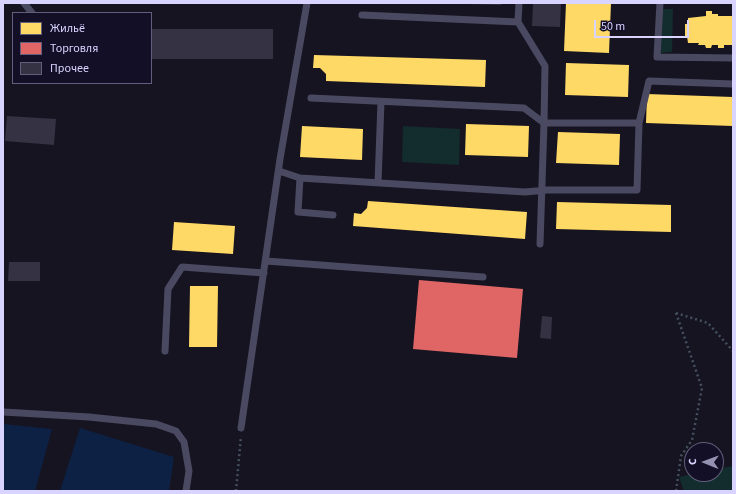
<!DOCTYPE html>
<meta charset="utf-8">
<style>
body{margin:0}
#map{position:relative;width:736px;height:494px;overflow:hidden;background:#161421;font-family:"Source Sans 3",sans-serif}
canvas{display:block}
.frame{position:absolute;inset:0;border:4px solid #d9d4ff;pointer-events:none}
.legend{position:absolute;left:12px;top:12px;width:140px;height:72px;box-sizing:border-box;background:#130f26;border:1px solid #625e7d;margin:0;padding:5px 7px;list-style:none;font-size:12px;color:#d9d4ff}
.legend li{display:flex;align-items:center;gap:8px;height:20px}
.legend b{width:20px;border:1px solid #625e7d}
.north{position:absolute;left:684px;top:442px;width:40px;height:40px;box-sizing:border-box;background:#130f26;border:1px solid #625e7d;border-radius:50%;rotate:271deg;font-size:11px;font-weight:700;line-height:16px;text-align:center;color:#d9d4ff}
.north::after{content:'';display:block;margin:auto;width:14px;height:18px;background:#9591b1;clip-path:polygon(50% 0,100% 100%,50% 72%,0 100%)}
.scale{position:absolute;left:594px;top:20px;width:95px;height:18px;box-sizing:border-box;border:2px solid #d9d4ff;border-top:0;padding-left:5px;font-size:12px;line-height:14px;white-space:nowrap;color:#d9d4ff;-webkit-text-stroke:3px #130f26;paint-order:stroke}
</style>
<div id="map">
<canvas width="736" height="494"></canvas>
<div class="frame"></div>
<ul class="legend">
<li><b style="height:11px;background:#ffd966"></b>Жильё</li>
<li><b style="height:11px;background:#e06666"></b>Торговля</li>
<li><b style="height:11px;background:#343243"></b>Прочее</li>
</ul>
<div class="north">С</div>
<div class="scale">50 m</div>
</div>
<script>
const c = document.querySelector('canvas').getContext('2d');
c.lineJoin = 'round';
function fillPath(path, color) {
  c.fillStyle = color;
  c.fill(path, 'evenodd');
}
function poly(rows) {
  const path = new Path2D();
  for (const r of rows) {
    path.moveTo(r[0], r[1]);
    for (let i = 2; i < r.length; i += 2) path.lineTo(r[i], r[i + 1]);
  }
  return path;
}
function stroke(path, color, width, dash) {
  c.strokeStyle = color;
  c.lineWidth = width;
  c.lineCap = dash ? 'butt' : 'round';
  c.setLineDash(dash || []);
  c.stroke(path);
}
fillPath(poly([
 [661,9,673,9,672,52,660,53],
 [403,126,460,129,459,165,402,162],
 [733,466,733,491,684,491,679,477,692,474,716,474,716,469]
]), '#132c2d');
fillPath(poly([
 [3,424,52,429,35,491,3,491],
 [80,428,174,457,169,491,60,491]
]), '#0d2144');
fillPath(poly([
 [566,3,611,3,609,53,564,51],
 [706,11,712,11,712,14,718,14,718,16,733,16,733,45,724,45,724,48,718,48,718,45,712,45,711,48,706,48,705,45,698,45,699,43,688,43,687,36,685,36,685,24,688,24,688,18,706,16],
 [314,55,486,60,485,87,326,81,326,74,320,68,313,68],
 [566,63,629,65,628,97,565,95],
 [647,94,733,97,733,126,646,123],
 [466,124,529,126,528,157,465,155],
 [302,126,363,129,362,160,300,157],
 [558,132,620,134,619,165,556,163],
 [368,201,527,212,525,239,353,226,354,213,361,214,367,208],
 [557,202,671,205,671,232,556,229],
 [174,222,235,226,233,254,172,250],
 [190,286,218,286,217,347,189,347]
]), '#ffd966');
fillPath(poly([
 [419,280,523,289,517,358,413,349]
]), '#e06666');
fillPath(poly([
 [467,3,501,3,501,5,467,4],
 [533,3,561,3,560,27,532,26],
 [151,29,273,29,273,59,151,59],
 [7,116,56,119,54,145,5,141],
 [9,262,40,262,40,281,8,281],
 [542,316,552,317,551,339,540,338]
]), '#343243');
stroke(poly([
 [676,313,702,388,692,440,681,456,676,491],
 [676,313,708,323,733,351],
 [236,491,241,436]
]), '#44505f', 2.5, [2, 3]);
stroke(poly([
 [24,3,32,13],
 [519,3,518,22,545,66,544,123,639,123,649,81,733,84],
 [660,3,657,57,733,58],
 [362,15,518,22],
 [311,98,524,108,544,123,540,244],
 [279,171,300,178],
 [378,183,381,102],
 [333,215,298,212,300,178,525,192,547,190,637,190,639,123],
 [266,261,483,277],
 [165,351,168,289,182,267,264,273],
 [3,412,89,417,156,424,176,431,184,442,189,471,186,491],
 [241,428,280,159,307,3]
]), '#4a4962', 7);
</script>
